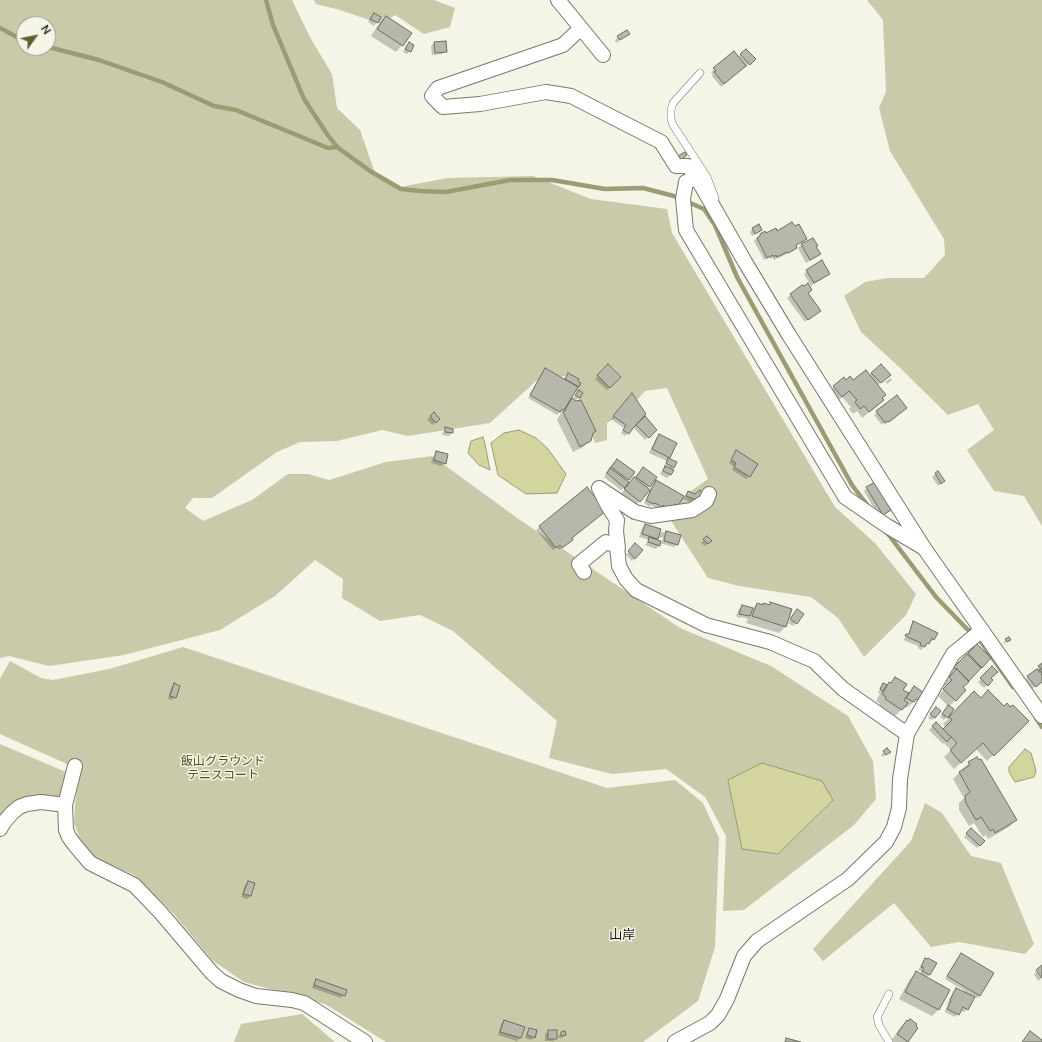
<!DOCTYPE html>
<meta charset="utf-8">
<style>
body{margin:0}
#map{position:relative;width:1042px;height:1042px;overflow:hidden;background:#f4f4e7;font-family:"Nunito Sans",sans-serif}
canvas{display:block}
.north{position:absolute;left:16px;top:16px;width:40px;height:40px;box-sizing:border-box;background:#f4f4e7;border:1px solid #9b9b91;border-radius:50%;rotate:57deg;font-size:11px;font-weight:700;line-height:16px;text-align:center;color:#151611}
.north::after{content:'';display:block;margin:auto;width:14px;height:18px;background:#61612e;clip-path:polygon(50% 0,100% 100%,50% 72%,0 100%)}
</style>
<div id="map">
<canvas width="1042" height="1042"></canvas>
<div class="north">N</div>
</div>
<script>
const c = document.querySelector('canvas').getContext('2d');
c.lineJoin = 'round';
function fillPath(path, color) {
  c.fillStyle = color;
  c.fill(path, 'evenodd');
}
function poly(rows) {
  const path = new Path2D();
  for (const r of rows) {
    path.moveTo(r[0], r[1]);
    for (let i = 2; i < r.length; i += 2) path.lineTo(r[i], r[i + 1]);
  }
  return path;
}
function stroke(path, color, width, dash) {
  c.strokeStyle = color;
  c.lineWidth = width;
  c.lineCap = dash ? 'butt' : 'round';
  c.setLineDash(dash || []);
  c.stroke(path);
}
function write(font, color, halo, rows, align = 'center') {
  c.font = font + ' "Nunito Sans","Noto Sans JP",sans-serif';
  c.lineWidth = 3;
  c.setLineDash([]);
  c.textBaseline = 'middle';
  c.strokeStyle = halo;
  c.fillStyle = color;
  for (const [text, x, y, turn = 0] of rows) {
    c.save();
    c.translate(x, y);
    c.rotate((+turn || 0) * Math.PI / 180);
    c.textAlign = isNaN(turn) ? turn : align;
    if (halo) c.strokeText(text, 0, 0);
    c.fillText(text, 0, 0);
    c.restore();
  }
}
fillPath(poly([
 [0,0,292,0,311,39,332,74,337,108,360,130,375,173,395,188,448,178,533,176,591,199,667,209,672,233,835,507,875,543,916,594,906,615,864,657,838,618,811,597,739,586,708,578,664,510,708,479,667,388,645,391,629,409,607,423,607,440,595,443,570,375,536,381,490,423,408,436,382,430,337,441,300,442,277,452,212,498,193,498,185,508,203,521,252,500,288,474,308,474,329,480,386,462,432,456,520,520,680,628,771,666,848,716,873,761,876,799,854,825,744,910,723,911,726,836,705,797,666,769,612,774,549,758,557,721,453,631,420,615,380,621,342,598,343,579,315,560,275,596,220,630,124,655,49,666,9,656,0,658],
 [24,24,48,24,48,48,24,48],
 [314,0,434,0,455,8,450,27,424,34,395,15,381,24,340,10,316,4],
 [867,0,1042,0,1042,526,1024,496,994,491,967,450,994,430,978,404,948,415,897,365,861,332,844,296,865,282,888,278,924,278,945,255,944,239,890,151,879,108,886,92,883,20],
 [183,647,607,788,675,780,703,803,719,838,715,947,698,1001,643,1042,386,1042,325,1004,244,982,212,960,173,913,134,875,96,858,81,842,74,823,75,804,80,765,70,761,69,765,0,734,0,679,10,661,41,678,53,680,109,669],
 [0,744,66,772,63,795,59,799,0,820],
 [925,803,942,813,971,856,1001,863,1034,944,1025,954,959,942,931,947,894,903,823,961,813,949,911,841],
 [302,1014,335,1042,234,1042,241,1024]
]), '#c9caa9');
const water = poly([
 [519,430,536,438,548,449,566,474,557,493,526,494,498,475,491,443,504,433,519,430],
 [483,437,485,444,490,470,479,465,468,453,471,441,483,437],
 [1025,749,1031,753,1036,771,1034,777,1015,782,1009,772,1009,767,1025,749],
 [762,763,822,781,833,800,778,854,742,849,728,780,762,763]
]);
fillPath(water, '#d4d59e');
stroke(water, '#9b9c74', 1);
fillPath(poly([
 [374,14,380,17,374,26,368,22,371,17],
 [386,17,402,45,396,52,371,36,379,24],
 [629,34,616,43,615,40,618,37],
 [409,43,410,51,407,54,403,52,406,46],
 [434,43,446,51,442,54,432,55,431,46],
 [734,52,738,57,741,54,751,62,746,67,745,66,721,87,712,76,713,75,711,72],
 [753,229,761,230,752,236,750,232],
 [777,232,806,239,803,242,795,246,796,248,793,251,774,260,773,258,770,259,770,257,764,260,754,241,760,235,766,235],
 [813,239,815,247,819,254,816,257,806,263,798,248,801,245],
 [807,271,829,273,826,276,811,286,804,274],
 [802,286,807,293,816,313,805,322,787,298],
 [881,365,889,375,877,386,881,398,883,400,876,407,862,418,857,411,853,414,849,409,851,407,842,397,835,403,827,393,843,379,846,381,853,381,869,376],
 [608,366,620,377,607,390,595,379],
 [545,370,563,380,569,374,577,382,578,386,575,389,568,404,572,400,592,434,590,440,583,447,573,452,557,420,561,413,560,412,557,415,528,398,542,373],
 [890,378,892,380,887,384,886,382],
 [576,394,579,397,576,400,573,398],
 [629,397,636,425,637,426,645,418,656,430,645,440,633,427,625,436,621,433,624,428,611,419],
 [906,408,885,424,884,423,882,425,874,415,877,412],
 [434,414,436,422,432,425,427,419],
 [446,429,452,433,449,436,442,435,443,432],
 [659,435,676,444,668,459,674,467,671,470,670,475,667,478,660,474,662,470,665,467,664,466,667,461,649,453,656,438],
 [437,452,445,463,442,466,431,463,434,455],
 [736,452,749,476,746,479,732,470,734,467,729,463],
 [617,460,633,473,626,482,629,484,643,468,649,486,647,488,649,490,656,481,684,498,688,493,699,497,693,501,690,502,682,498,677,506,658,509,651,505,650,507,644,503,650,493,648,491,633,508,618,497,626,488,625,487,621,490,604,477,606,475,605,474,610,467],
 [938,472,944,481,938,486,932,477],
 [877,482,893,508,890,511,879,517,864,491,867,488],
 [587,489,571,539,568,542,559,550,557,547,553,550,536,530],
 [645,525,658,536,662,532,680,536,677,544,674,547,660,543,659,546,656,549,645,545,647,542,649,540,639,537,642,528],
 [658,537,663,538,662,542,656,540],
 [707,537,710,541,705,546,701,543],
 [635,545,642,551,632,561,626,555],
 [771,603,786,626,779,633,746,623,748,619,741,617,740,618,736,616,739,609,742,606,752,609,757,604,762,606,763,604,769,606],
 [797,610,803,614,793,626,788,623],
 [914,623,934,639,931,642,929,641,921,650,918,648,918,646,903,640,908,635,911,626],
 [1009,639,1004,644,1003,643,1006,640],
 [977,645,990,658,961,687,964,690,949,707,952,710,944,720,940,717,948,706,938,696,946,687,943,684,951,676,949,674,948,675],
 [1042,666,1042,681,1032,689,1025,680,1036,670,1039,667],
 [992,668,990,678,992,680,984,688,978,682],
 [895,678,902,691,908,694,914,687,917,699,910,705,906,708,904,707,895,716,879,706,880,704,876,701,880,694,878,692,881,687,884,684,887,686],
 [174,685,175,697,172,700,168,699,171,688],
 [974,693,981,699,1004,707,1028,721,987,761,976,749,954,769,944,757,951,750,944,743,943,744,929,730,936,723,943,730,946,727,943,724],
 [933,712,935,717,932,720,928,718],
 [884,752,886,754,883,757,881,755],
 [979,761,1016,820,1009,827,988,839,986,835,983,837,974,823,969,826,959,810,959,803,964,798,953,779,959,773,963,770,962,769,969,763],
 [968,832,984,841,977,848,964,837],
 [248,882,251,896,247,899,241,897,245,885],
 [961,955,980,995,977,998,974,997,967,1009,964,1012,960,1010,955,1017,945,1012,948,1004,947,1004,953,992,956,989,964,993,965,991,945,979,958,958],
 [926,959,936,963,929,975,926,978,949,991,938,1010,932,1016,899,999,910,979,917,972,920,974,921,971,918,970,923,962],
 [1042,967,1042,978,1038,981,1034,974],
 [317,980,344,995,341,998,312,988,314,983],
 [504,1021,524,1028,520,1038,517,1041,498,1035,501,1024],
 [907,1021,917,1028,907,1042,893,1042,891,1041,900,1028],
 [530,1029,534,1037,531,1040,525,1038,527,1032],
 [548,1031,556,1038,553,1041,545,1041,545,1034],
 [562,1033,565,1035,562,1038,559,1038,558,1036]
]), '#0003');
stroke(poly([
 [266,0,273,25,304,99,327,134,337,147,370,171,401,189,420,191,446,192,510,180,552,180,605,189,643,188,674,196,704,209,715,225,737,277,852,485,868,506],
 [0,28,24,41],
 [48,47,99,60,162,82,214,106,236,110,328,148,337,147],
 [885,530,936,597,966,628,979,639,1013,687],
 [1036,718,1042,727]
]), '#9b9c74', 4.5);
const building = poly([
 [374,13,381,17,378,23,370,19,374,13],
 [386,16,412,33,403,46,377,29,386,16],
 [627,30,630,34,620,40,617,36,627,30],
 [446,41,447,52,435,53,434,42,446,41],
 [409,42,414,45,411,52,405,49,409,42],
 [746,49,756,59,750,65,740,54,746,49],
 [734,51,746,66,724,84,714,72,716,71,713,68,734,51],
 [685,152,687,155,681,160,678,156,685,152],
 [792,222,795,226,799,224,807,239,796,245,797,248,788,253,787,252,777,257,776,255,774,257,773,255,767,258,757,238,760,236,760,234,765,231,766,233,776,228,777,231,792,222],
 [759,224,762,230,755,234,752,228,759,224],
 [813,238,818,246,816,247,821,254,810,260,801,244,813,238],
 [822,260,830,274,814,283,806,270,822,260],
 [808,283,812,290,808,293,821,311,808,320,790,294,802,285,804,286,808,283],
 [608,364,621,377,610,388,597,375,608,364],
 [881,364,891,375,881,383,871,373,881,364],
 [545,368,578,387,564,410,562,409,560,412,530,395,545,368],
 [866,370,886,395,882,398,884,400,869,412,864,406,860,409,855,402,857,400,849,391,842,397,833,386,844,377,846,380,850,376,853,380,866,370],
 [568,373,579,379,578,381,581,383,579,387,565,379,568,373],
 [579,390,583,393,580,398,575,395,579,390],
 [632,393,646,414,633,428,629,434,623,430,626,425,613,416,632,393],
 [897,395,907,408,889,422,888,421,885,423,876,411,897,395],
 [572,398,576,401,581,400,596,431,593,433,591,441,580,447,563,412,565,411,565,410,572,398],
 [434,412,440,419,436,423,430,416,434,412],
 [645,416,657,430,649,438,636,425,645,416],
 [445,427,453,429,453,433,445,432,445,427],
 [659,434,677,443,670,458,652,449,659,434],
 [736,450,758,464,750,477,734,467,736,463,731,460,736,450],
 [436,451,448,454,446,464,434,460,436,451],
 [668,458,677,462,674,468,666,463,668,458],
 [617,459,635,472,629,480,611,467,617,459],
 [665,466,674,470,671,475,663,471,665,466],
 [643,467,657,477,650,487,636,477,643,467],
 [610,468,629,482,625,488,607,473,610,468],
 [938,471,945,481,941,484,935,473,938,471],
 [634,477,650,490,640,502,624,489,634,477],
 [656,480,684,496,678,506,675,504,671,510,663,505,662,507,655,503,653,504,646,500,656,480],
 [877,481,894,508,883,515,866,487,877,481],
 [587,487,606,511,572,538,573,540,562,548,560,545,556,548,539,526,587,487],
 [700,490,703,494,698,498,694,499,686,496,688,491,695,494,700,490],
 [645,524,661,529,658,539,642,534,645,524],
 [666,531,681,535,678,545,664,541,666,531],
 [707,536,712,541,708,544,703,539,707,536],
 [649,537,661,541,660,546,648,542,649,537],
 [635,543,643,550,635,559,628,551,635,543],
 [770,602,792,609,786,627,752,616,757,603,763,605,763,603,770,605,770,602],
 [742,605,753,608,750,616,739,614,742,605],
 [797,609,804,614,797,624,790,619,797,609],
 [913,621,938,633,934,640,932,638,929,644,927,643,925,647,920,645,921,643,905,636,906,634,909,634,913,621],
 [1009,637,1011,640,1007,642,1005,639,1009,637],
 [977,644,991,658,982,668,968,653,977,644],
 [967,654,981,668,969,681,956,668,955,669,954,667,967,654],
 [1042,663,1042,673,1039,670,1041,669,1038,666,1042,663],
 [992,666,998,672,991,678,993,680,988,686,980,678,992,666],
 [957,669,969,682,963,687,966,690,956,701,943,689,952,680,949,677,957,669],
 [1037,669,1042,675,1042,682,1036,687,1027,676,1037,669],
 [895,677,907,684,903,690,909,693,904,700,908,703,905,707,904,707,902,710,885,699,886,697,882,694,889,682,891,683,895,677],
 [174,683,180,686,176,698,170,696,174,683],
 [883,683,887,685,883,691,880,689,883,683],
 [914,686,923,692,918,700,916,699,914,702,906,698,914,686],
 [988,690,1004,706,1007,703,1010,707,1013,705,1029,721,994,756,983,743,961,763,950,750,957,743,943,729,952,720,949,717,974,691,981,698,988,690],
 [948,705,954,709,948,718,942,714,948,705],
 [936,707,941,711,935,718,930,714,936,707],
 [936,722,951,737,947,742,932,726,936,722],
 [887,748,891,752,886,755,883,751,887,748],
 [977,757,979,760,981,759,1017,820,995,833,993,829,990,831,981,817,976,820,966,803,965,796,970,792,959,772,970,765,968,762,977,757],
 [971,828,985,841,980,846,966,833,971,828],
 [248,881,255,883,251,896,243,894,248,881],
 [961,953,994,973,980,996,947,976,961,953],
 [925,958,928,959,928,958,937,963,930,975,922,971,924,968,921,967,925,958],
 [1042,965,1042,978,1036,970,1042,965],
 [916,971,950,990,939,1010,905,992,916,971],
 [316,979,347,990,345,996,314,985,316,979],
 [956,988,975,997,968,1010,963,1007,959,1015,947,1009,951,1001,950,1000,956,988],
 [910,1019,917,1024,916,1026,918,1028,908,1042,897,1034,907,1020,908,1021,910,1019],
 [504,1020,525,1027,521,1038,500,1032,504,1020],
 [529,1028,537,1030,535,1038,527,1035,529,1028],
 [548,1030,557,1030,557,1039,548,1039,548,1030],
 [565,1031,566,1035,561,1036,561,1032,565,1031],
 [1030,1031,1042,1040,1042,1042,1022,1042,1030,1031],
 [786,1038,801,1042,785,1042,786,1038]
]);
fillPath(building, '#b7b8ab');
stroke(building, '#6e6f63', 1);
const service = poly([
 [700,73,673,103,671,110,671,119,673,125,707,177,715,198,714,200],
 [889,1042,879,1025,877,1017,889,994]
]);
const minor = poly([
 [558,0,603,55],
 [581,28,563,45,438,88,432,96,443,107,480,104,546,92,571,96,661,142,676,166,688,166,697,178,745,262,789,335,924,548],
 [697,178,686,182,683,199,686,230,845,497,887,526,924,548,1042,716],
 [618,548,616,531,617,520,608,506,599,488,635,512,651,516,692,510,706,501,709,494],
 [584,572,579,564,606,542,617,546,619,566,626,579,636,590,706,625,770,642,814,661,843,689,907,734],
 [75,766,65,805,66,830,69,837,74,844,90,863,134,885,139,890,161,913,212,973,221,981,239,990,256,996,292,1000,304,1003,365,1042],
 [0,829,4,822,12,813,19,807,27,804,41,802,65,805],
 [675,1042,710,1023,718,1015,727,999,744,956,757,941,848,879,886,842,894,827,899,808,900,779,907,734,953,654,982,630]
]);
stroke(service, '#78786c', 8);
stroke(minor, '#78786c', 16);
stroke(service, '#fff', 7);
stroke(minor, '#fff', 14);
write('12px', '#535213', '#f4f4e7', [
 ["飯山グラウンド",223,762],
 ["テニスコート",223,776]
]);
write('13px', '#151611', '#f4f4e7', [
 ["山岸",622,936]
]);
</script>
